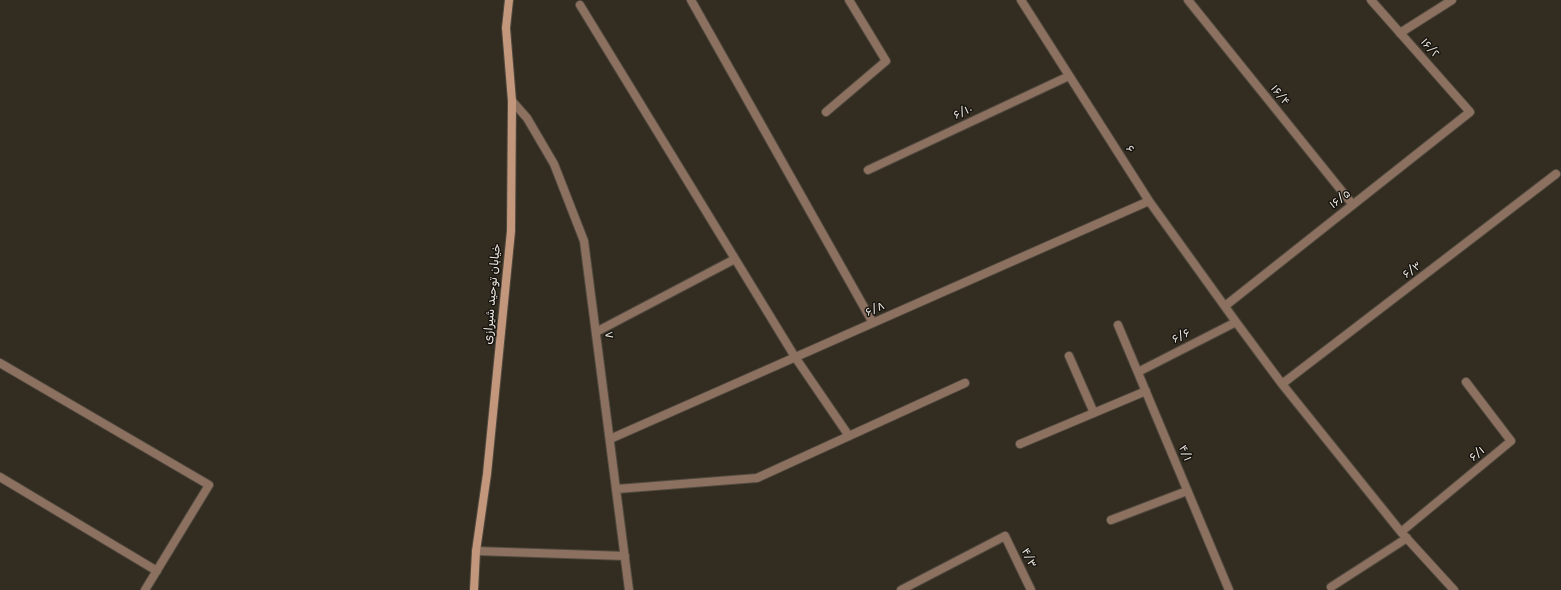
<!DOCTYPE html>
<meta charset="utf-8">
<style>
body{margin:0}
canvas{display:block;background:#332c20}
</style>
<canvas width="1561" height="590"></canvas>
<script>
const c = document.querySelector('canvas').getContext('2d');
c.lineJoin = 'round';
function poly(rows) {
  const path = new Path2D();
  for (const r of rows) {
    path.moveTo(r[0], r[1]);
    for (let i = 2; i < r.length; i += 2) path.lineTo(r[i], r[i + 1]);
  }
  return path;
}
function stroke(path, color, width, dash) {
  c.strokeStyle = color;
  c.lineWidth = width;
  c.lineCap = dash ? 'butt' : 'round';
  c.setLineDash(dash || []);
  c.stroke(path);
}
function write(font, color, halo, rows, align = 'center') {
  c.font = font + ' Rubik,Cairo,sans-serif';
  c.lineWidth = 3;
  c.setLineDash([]);
  c.textBaseline = 'middle';
  c.strokeStyle = halo;
  c.fillStyle = color;
  for (const [text, x, y, turn = 0] of rows) {
    c.save();
    c.translate(x, y);
    c.rotate((+turn || 0) * Math.PI / 180);
    c.textAlign = isNaN(turn) ? turn : align;
    if (halo) c.strokeText(text, 0, 0);
    c.fillText(text, 0, 0);
    c.restore();
  }
}
const lane = poly([
 [1400,33,1452,0],
 [1111,520,1187,491]
]);
const street = poly([
 [691,0,873,323],
 [1021,0,1149,201,1236,322,1282,384,1401,532,1454,590],
 [1188,0,1353,205],
 [580,5,795,357,849,436],
 [512,101,527,118,554,164,584,241,629,590],
 [826,112,886,61,849,0],
 [868,170,1069,76],
 [1225,306,1470,112,1371,0],
 [1118,325,1229,590],
 [596,332,735,259],
 [1069,356,1094,413],
 [0,363,209,485,145,590],
 [1138,372,1236,322],
 [1282,384,1556,174],
 [610,439,1149,201],
 [1020,444,1146,391],
 [0,477,157,571],
 [617,489,757,478,965,383],
 [1401,532,1511,441,1466,382],
 [476,551,625,556],
 [1331,587,1407,538],
 [901,590,1005,536,1031,590]
]);
const secondary = poly([
 [474,590,476,551,487,474,511,231,512,101,506,28,509,0]
]);
stroke(lane, '#514a3f', 10);
stroke(street, '#514a3f', 10);
stroke(secondary, '#514a3f', 10);
stroke(lane, '#8d7160', 8);
stroke(street, '#8d7160', 8);
stroke(secondary, '#c3977c', 8);
write('12px', '#ede8e1', '#181510', [
 ["۱۶/۲",1430,48,48],
 ["۱۶/۴",1280,95,51],
 ["۶/۱۰",963,112,-25],
 ["۶",1130,149,58],
 ["۱۶/۵",1340,199,-38],
 ["۶/۳",1412,270,-37],
 ["خیابان توحید شیرازی",492,294,-85],
 ["۶/۸",875,309,-24],
 ["۷",609,335,82],
 ["۶/۶",1181,336,-27],
 ["۴/۱",1185,453,67],
 ["۶/۱",1477,454,-39],
 ["۴/۳",1029,558,65]
]);
</script>
